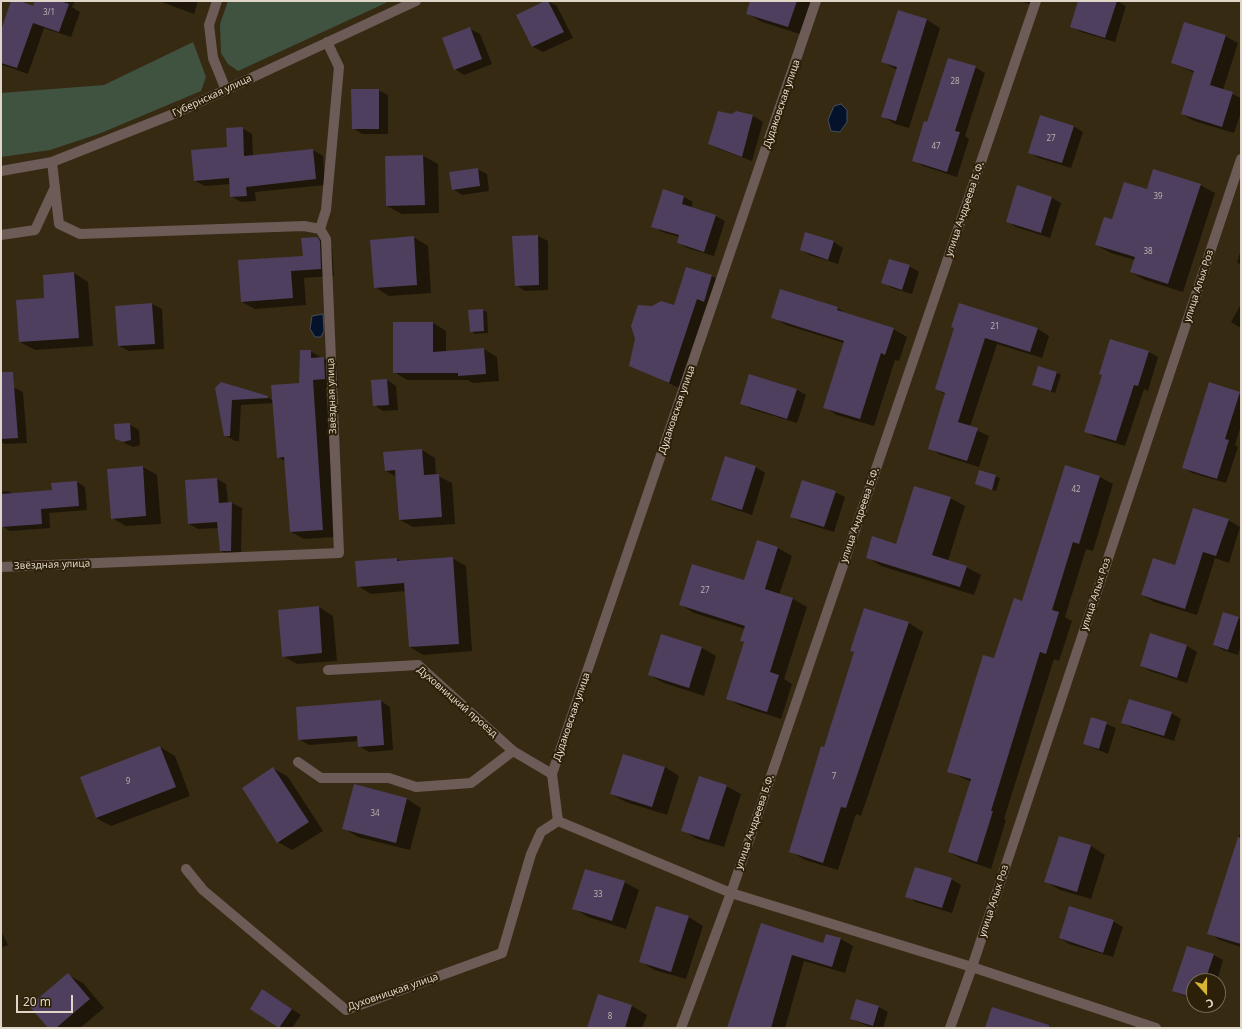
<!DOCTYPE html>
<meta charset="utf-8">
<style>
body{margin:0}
#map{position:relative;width:1242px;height:1029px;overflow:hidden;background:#372a12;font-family:"Noto Sans",sans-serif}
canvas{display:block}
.frame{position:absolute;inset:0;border:2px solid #dfd6c8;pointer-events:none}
.north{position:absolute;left:1186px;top:973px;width:40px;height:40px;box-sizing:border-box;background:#2d2008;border:1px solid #746955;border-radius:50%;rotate:159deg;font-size:11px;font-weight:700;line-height:16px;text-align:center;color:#dfd6c8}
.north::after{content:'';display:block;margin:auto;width:14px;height:18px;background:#d8b434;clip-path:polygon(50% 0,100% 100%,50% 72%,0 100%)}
.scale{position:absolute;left:16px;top:995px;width:57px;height:18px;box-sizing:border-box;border:2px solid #dfd6c8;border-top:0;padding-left:5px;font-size:12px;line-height:14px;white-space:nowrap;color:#dfd6c8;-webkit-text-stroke:3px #2d2008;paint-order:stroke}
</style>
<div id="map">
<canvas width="1242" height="1029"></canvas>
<div class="frame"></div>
<div class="north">С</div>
<div class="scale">20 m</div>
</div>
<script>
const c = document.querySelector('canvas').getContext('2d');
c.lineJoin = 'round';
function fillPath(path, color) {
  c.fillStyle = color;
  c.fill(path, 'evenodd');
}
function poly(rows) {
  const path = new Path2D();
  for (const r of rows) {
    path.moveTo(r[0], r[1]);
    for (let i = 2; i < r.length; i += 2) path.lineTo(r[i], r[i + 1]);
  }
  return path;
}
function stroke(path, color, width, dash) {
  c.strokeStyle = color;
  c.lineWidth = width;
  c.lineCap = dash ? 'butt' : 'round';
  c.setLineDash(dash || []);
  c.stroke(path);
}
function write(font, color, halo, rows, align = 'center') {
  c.font = font + ' "Noto Sans",sans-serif';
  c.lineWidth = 4;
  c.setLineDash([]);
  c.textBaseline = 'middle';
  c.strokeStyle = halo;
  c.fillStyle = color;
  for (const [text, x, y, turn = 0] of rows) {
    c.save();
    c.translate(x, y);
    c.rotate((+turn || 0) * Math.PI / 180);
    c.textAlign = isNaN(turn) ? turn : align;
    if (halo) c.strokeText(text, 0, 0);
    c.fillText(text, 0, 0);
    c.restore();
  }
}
fillPath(poly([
 [228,1,390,1,238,71,228,64,221,53,220,24],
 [193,42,206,77,201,91,101,133,50,150,1,157,1,93,104,85]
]), '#405340');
const water = poly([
 [841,104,847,110,847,122,840,132,831,131,828,120,834,106,841,104],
 [323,314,324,331,321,337,315,337,310,329,312,316,323,314]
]);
fillPath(water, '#04132b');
stroke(water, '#464e5a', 1);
fillPath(poly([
 [12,1,34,7,36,1,75,1,72,7,80,12,71,37,44,28,28,74,3,65,1,68,1,30],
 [159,1,198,1,194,14],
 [548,1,557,6,573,38,543,52,533,47,517,16],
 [752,1,814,1,803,35,762,22,748,14],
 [1020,1,1037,1,1036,6],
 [1079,1,1121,1,1120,3,1126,6,1115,42,1081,32,1071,26],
 [927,20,940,28,909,128,895,124,882,116,897,70,883,62],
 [470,29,480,34,492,64,464,75,455,69],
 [1225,36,1238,43,1223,90,1241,98,1241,112,1234,133,1194,121,1182,114,1195,73,1172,63],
 [975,67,985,73,965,136,969,139,957,177,923,166,913,160,928,123],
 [378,90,388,95,388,134,362,134,353,128],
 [736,112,753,116,763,122,752,161,719,149,709,144,732,115],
 [1073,126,1083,132,1071,168,1039,158,1029,152],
 [242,128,252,134,253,156,313,150,323,156,325,185,255,192,256,201,241,202,231,196,230,184,205,186,195,181,228,148],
 [423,156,438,164,439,213,402,214,387,206,386,157],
 [477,169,487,174,489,191,462,195,453,189],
 [1200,185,1215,193,1183,292,1145,280,1131,272,1135,260,1111,253,1096,245,1113,220,1148,191],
 [684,197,693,202,691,208,716,216,725,221,714,256,687,248,678,243,680,237,662,232,653,226],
 [1052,198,1061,203,1050,238,1016,227,1007,221],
 [513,236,538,236,548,241,548,290,525,291,516,285],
 [413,237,428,246,431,293,389,296,375,287],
 [317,238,330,245,332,249,334,276,304,278,306,305,255,309,242,302,304,257],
 [834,242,843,248,838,264,810,255,801,250],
 [1241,250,1241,265,1237,262],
 [909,266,919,272,912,294,892,288,883,282],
 [687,268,712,276,722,282,714,306,707,304,679,388,630,365,636,339,675,306],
 [74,273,88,282,93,346,35,350,20,342,45,299],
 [152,304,162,309,164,349,129,351,119,346],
 [1241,304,1241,328,1231,322],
 [837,308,849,315,893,329,907,337,899,361,895,360,874,426,837,415,824,407,844,343,786,325,773,317],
 [482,310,487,312,488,333,475,334,471,331],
 [433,323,446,331,446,352,484,349,497,357,499,381,473,383,468,380,407,380,394,372],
 [955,328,1038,329,1049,336,1042,358,997,344,970,427,989,436,979,467,941,455,929,448,946,395,936,389],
 [310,351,337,366,338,386,326,387,335,537,304,539,291,532,286,462,278,457,274,403,241,405,239,441,235,441,225,435,216,388,268,397,273,401,300,384],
 [1149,352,1158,357,1148,391,1144,389,1125,446,1095,437,1086,431,1103,375],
 [1056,372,1061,375,1055,393,1033,385],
 [387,380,396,386,398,410,383,411,374,405],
 [1210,384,1241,394,1241,425,1235,445,1238,447,1226,483,1192,473,1183,467],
 [13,387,23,392,27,443,5,444,1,442,1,388],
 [796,389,806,395,797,423,751,409,741,403],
 [129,424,139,430,140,445,133,447,116,439],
 [422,450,435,458,436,475,452,483,455,524,413,527,400,520,397,477,386,471],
 [726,458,756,467,765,473,752,515,722,505,712,500],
 [1066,466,1100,477,1113,484,1093,551,1086,549,1065,617,1072,621,1059,661,1054,659,1004,819,1006,820,991,869,962,859,949,852,971,782,948,771,995,660,1023,602],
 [143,467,157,475,161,524,126,526,112,518],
 [980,471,1000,478,996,491,976,484],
 [217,479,226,484,228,503,232,503,242,508,241,556,231,556,221,551,219,528,198,529,189,524],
 [77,482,85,487,87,510,49,513,50,528,10,531,2,526,1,492,8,491,13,494,53,491,52,484],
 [835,492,845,497,834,532,801,522,791,516],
 [950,498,965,506,948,561,966,567,981,575,974,595,881,566,867,557,896,545],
 [1228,520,1240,527,1229,563,1215,558,1197,615,1154,602,1142,595],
 [757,541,778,548,792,556,779,595,793,599,807,607,784,679,792,684,781,719,741,706,727,698,745,643,741,641,745,629,694,613,681,605,745,582],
 [452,558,466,566,472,651,423,655,410,647,406,591,371,594,358,586,397,559,402,562],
 [319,607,333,616,337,661,297,664,283,656],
 [864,609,909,623,923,632,861,816,856,814,838,870,805,860,790,851,855,653,851,650],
 [1238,618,1241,619,1241,644,1238,655,1223,650,1214,645],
 [662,635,702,648,716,656,704,696,664,683,649,675],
 [1151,635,1187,646,1197,652,1187,683,1150,671,1141,666],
 [381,701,390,707,393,750,369,752,359,746,359,741,309,745,299,739],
 [1171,713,1181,719,1174,741,1132,728,1122,722],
 [1092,718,1116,728,1108,754,1084,744],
 [160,747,175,756,190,796,111,826,96,818],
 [665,767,679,776,667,815,626,802,611,794],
 [273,768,288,777,323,831,292,850,278,842],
 [355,786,407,799,421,808,410,850,358,837,343,828],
 [726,786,741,794,724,847,697,839,682,830],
 [1241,830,1241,947,1220,940,1208,933],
 [1060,837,1091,846,1105,855,1091,899,1060,890,1045,881],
 [951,879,961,885,952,913,916,902,907,896],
 [624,882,639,890,626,929,588,917,573,908],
 [689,917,703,926,686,979,654,970,640,961],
 [1113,921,1123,927,1113,957,1069,944,1060,938],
 [762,924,823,944,826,935,841,939,853,946,845,973,804,961,785,1028,728,1028],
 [1,931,8,945,1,948],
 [1214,955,1223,960,1217,981,1194,981,1194,1000,1173,991],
 [68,975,83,983,104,1008,80,1028,49,1028],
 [272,996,301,1015,292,1028,281,1028,251,1008],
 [599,996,632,1006,647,1015,642,1028,588,1028],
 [857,1000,879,1007,888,1012,883,1028,872,1028,851,1019]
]), '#0007');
fillPath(poly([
 [11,1,20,1,33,6,35,1,60,1,69,4,59,32,33,23,17,68,1,63,1,30],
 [545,1,548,1,564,32,532,47,516,15],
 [750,1,797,1,788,27,746,14],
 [1078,1,1117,1,1105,38,1070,27],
 [898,10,927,19,896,121,881,117,897,67,881,62],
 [1184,22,1226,35,1210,85,1233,92,1222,127,1181,114,1194,71,1171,63],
 [470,27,482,59,454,70,442,38],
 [948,58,976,66,955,131,960,132,947,172,912,161,924,121,927,122],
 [351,89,379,89,379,129,352,129],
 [718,111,732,114,736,111,753,115,742,157,708,144],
 [1040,115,1074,126,1062,163,1028,153],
 [243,127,244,156,313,149,316,179,246,187,247,196,230,197,229,178,194,181,191,150,227,147,226,128],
 [423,155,425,205,386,206,385,156],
 [478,168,480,186,452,190,449,172],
 [1153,169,1201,184,1168,284,1130,272,1135,257,1095,245,1104,217,1112,219,1124,182,1147,189],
 [1017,185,1052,197,1041,233,1006,222],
 [663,189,684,196,682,204,716,215,704,252,677,243,679,235,651,227],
 [805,232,834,241,828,260,800,250],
 [538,235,539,285,515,286,512,236],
 [414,236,417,285,374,288,370,240],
 [317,237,320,241,321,269,291,271,293,298,241,302,238,260,303,256,301,238],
 [889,259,910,265,902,290,881,283],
 [686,267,712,275,704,302,697,299,669,383,629,366,635,339,631,326,638,305,652,306,661,301,674,305],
 [74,272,79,338,19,342,16,300,44,298,43,275],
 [780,289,838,307,837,310,894,328,885,355,881,353,860,419,823,408,844,341,771,318],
 [152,303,155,344,118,346,115,306],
 [959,303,1038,328,1030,352,985,338,958,422,978,428,967,461,928,449,945,393,935,389,954,328,951,327],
 [483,309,484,331,470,332,468,310],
 [393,322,433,322,433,352,484,348,486,374,458,376,458,373,393,373],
 [1110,339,1149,351,1138,386,1134,385,1116,441,1084,432,1102,375,1099,374],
 [300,350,311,350,311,358,324,357,325,379,313,380,323,530,290,532,284,457,277,458,271,385,299,383],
 [1038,366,1057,372,1051,391,1032,385],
 [1,372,13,372,18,438,1,439],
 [749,374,797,389,787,419,740,404],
 [387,379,389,405,373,406,371,380],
 [221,382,268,396,268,398,232,400,230,436,224,436,215,388],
 [1209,382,1240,392,1225,439,1229,440,1217,479,1182,468],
 [130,423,131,440,123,442,115,439,114,424],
 [422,449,424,475,439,474,442,517,399,520,395,470,385,471,383,452],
 [725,456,756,466,742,510,711,500],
 [1065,465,1100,476,1079,544,1073,542,1052,610,1059,612,1046,654,1040,652,991,811,993,811,977,862,948,852,971,779,947,772,983,655,994,658,1014,598,1022,601],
 [143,466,146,516,111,519,107,469],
 [979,470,996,475,992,490,975,484],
 [217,478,219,503,232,502,231,551,220,551,217,522,188,524,185,480],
 [802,480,836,491,824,527,790,517],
 [77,481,79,506,41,509,42,524,1,527,1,494,52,490,51,483],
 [914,486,951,497,932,555,967,566,960,587,866,558,872,536,896,544],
 [1193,508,1229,519,1216,556,1203,552,1185,609,1141,595,1153,558,1175,565],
 [757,540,778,547,765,589,793,598,770,672,779,675,767,712,726,699,744,642,740,641,745,626,679,605,692,564,744,580],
 [453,557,459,644,409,647,404,583,357,587,355,561,397,558,397,561],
 [319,606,322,653,282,657,278,610],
 [864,608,909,622,846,808,841,807,823,863,789,852,821,746,824,747,854,652,850,651],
 [1223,612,1239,617,1228,650,1213,645],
 [1150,633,1187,645,1177,678,1140,666],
 [661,634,702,647,689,688,648,675],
 [1129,699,1172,712,1164,736,1121,723],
 [381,700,384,745,358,747,357,736,298,740,296,707],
 [1091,717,1107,722,1099,749,1083,744],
 [160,746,176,787,96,818,80,777],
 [623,754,665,767,652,807,610,794],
 [273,767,309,822,277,843,242,788],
 [699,776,727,785,709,840,681,831],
 [354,784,407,798,396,843,342,829],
 [1059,836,1091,845,1077,892,1044,882],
 [1238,837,1241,838,1241,944,1207,934],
 [915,867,952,878,942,908,905,897],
 [585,869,625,881,612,921,572,909],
 [656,906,689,916,671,972,639,962],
 [1069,906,1114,920,1103,953,1059,938],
 [761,923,823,943,826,934,841,938,832,967,792,955,771,1028,727,1028],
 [1187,946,1214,954,1205,981,1194,981,1194,998,1172,991],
 [68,973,90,999,56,1028,48,1028,29,1006],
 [262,989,292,1009,279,1028,250,1009],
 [598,994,632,1005,625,1028,587,1028],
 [856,999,879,1006,873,1026,850,1019],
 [992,1007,1049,1025,1049,1028,985,1028]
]), '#4d3f5d');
stroke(poly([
 [217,1,209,25,213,58,226,90],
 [1,171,52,162,176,113,416,1],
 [320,229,326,210,339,67,327,42],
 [1,235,35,230,55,187],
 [1,567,339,553,326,239,320,229,304,226,80,234,59,224,52,162],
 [328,670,418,665,513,751,552,774],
 [298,762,321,778,389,778,416,787,471,783,513,751],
 [558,821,552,774,816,1],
 [558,821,731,893,972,967,1156,1028],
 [186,869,203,890,346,1010,502,953,531,854,541,832,558,821],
 [681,1028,731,893,1036,1],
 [950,1028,972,967,1241,159]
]), '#6c5b57', 10);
write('8px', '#bab0ad', null, [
 ["3/1",49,13],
 ["28",955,82],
 ["27",1051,139],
 ["47",936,147],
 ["39",1158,197],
 ["38",1148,252],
 ["21",995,327],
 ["42",1076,490],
 ["27",705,591],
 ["7",834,777],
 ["9",128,782],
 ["34",375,814],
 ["33",598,895],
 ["8",610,1017]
]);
write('10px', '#dfd6c8', '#2d2008', [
 ["Губернская улица",212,96,-25],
 ["Дудаковская улица",782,104,-71],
 ["улица Андреева Б.Ф.",965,209,-71],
 ["улица Алых Роз",1199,286,-72],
 ["Звёздная улица",332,396,-92],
 ["Дудаковская улица",677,410,-71],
 ["улица Андреева Б.Ф.",860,515,-71],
 ["Звёздная улица",52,565,-2],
 ["улица Алых Роз",1096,594,-72],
 ["Духовницкий проезд",457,702,41],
 ["Дудаковская улица",572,717,-71],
 ["улица Андреева Б.Ф.",755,822,-71],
 ["улица Алых Роз",994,901,-72],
 ["Духовницкая улица",393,992,-19]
]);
</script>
